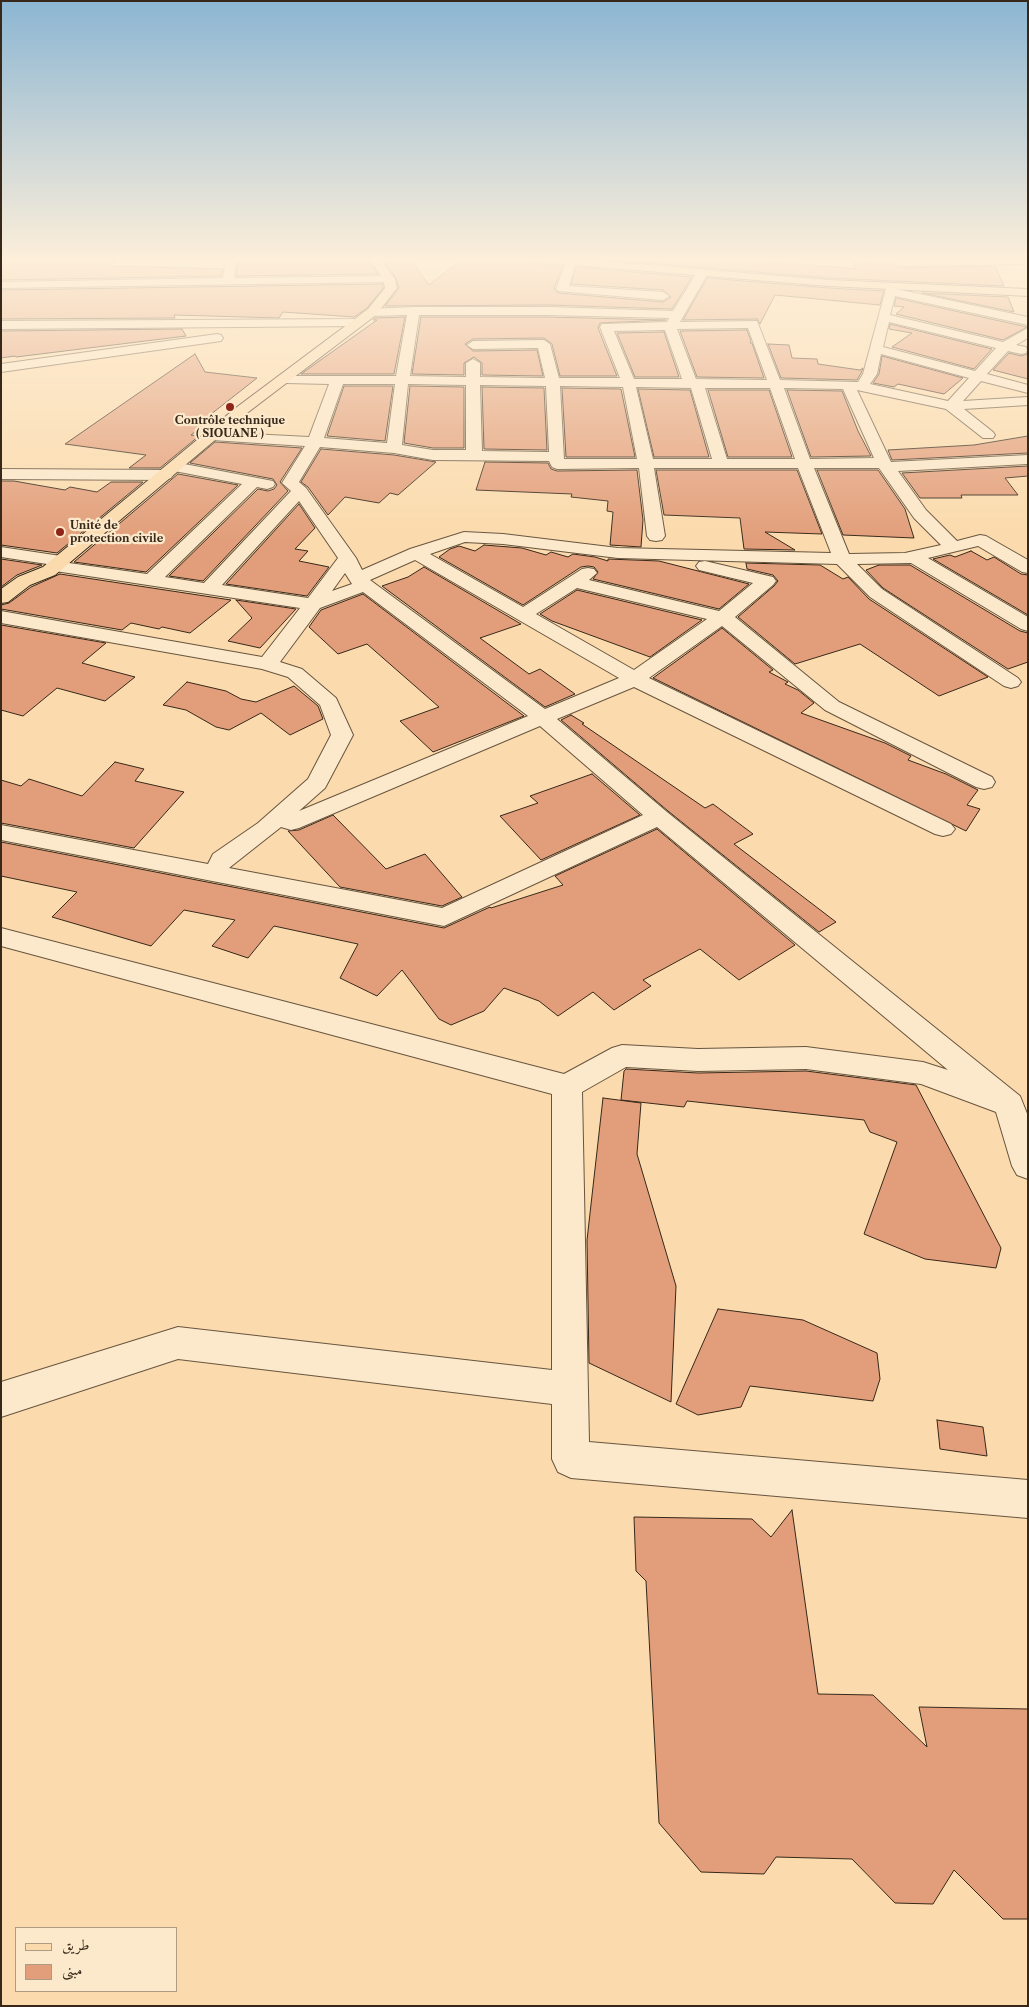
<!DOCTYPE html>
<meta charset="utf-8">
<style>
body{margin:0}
#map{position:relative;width:1029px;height:2007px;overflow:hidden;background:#fbdbad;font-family:"Libre Caslon Text",Amiri,serif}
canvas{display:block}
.frame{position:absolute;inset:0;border:2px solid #37281a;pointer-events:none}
.legend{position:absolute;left:15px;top:1927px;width:162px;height:65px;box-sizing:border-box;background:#fce8ca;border:1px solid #ad9b84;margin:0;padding:6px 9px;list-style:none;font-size:15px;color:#37281a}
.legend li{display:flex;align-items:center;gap:10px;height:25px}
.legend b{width:25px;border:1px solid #ad9b84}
</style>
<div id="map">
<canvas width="1029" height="2007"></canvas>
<div class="frame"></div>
<ul class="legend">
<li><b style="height:6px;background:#fbdbad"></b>طريق</li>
<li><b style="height:14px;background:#e29e7a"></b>مبنى</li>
</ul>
</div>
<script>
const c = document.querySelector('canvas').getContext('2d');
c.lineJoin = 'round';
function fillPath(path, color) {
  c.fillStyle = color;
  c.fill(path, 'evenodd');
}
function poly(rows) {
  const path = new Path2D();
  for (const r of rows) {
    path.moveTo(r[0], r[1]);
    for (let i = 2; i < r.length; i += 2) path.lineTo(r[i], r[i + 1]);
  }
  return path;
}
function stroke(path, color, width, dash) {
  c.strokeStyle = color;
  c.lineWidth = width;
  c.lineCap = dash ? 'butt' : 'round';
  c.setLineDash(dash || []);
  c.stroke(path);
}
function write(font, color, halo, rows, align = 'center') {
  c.font = font + ' "Libre Caslon Text",serif';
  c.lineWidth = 4.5;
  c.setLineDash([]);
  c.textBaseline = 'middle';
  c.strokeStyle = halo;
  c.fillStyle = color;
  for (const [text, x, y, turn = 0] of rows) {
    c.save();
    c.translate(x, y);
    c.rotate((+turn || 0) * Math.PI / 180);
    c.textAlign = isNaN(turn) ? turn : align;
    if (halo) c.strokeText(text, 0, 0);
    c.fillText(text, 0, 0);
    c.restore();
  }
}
const building = poly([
 [1,259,115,259,111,266,223,269,221,276,1,280,1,259],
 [238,259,368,259,378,274,236,276,238,259],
 [382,259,410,259,429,285,461,260,530,259,537,264,563,266,554,288,558,293,663,302,671,297,663,290,571,284,576,267,692,277,672,309,547,305,385,306,399,288,396,278,382,259],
 [598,259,743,259,856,269,852,259,865,260,872,264,894,264,900,268,995,266,1004,286,829,278,598,259],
 [707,278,829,288,884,291,880,305,775,295,760,324,757,319,683,320,707,278],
 [382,284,383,288,367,308,354,317,283,312,279,318,174,315,175,318,1,319,1,290,382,284],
 [922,293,1008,297,1014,312,922,293],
 [896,298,1027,327,1003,340,896,314,904,307,894,306,896,298],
 [405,317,394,374,301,374,377,320,373,320,375,318,405,317],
 [421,317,547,317,666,320,600,323,598,328,617,376,560,376,552,344,544,338,473,339,465,344,473,351,537,350,543,376,482,375,482,363,474,357,464,363,464,375,412,374,421,317],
 [890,324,992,349,974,369,892,347,912,333,889,329,890,324],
 [182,329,186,336,16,357,15,356,1,358,1,331,182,329],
 [747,330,751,341,750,343,752,343,764,378,697,377,680,331,747,330],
 [664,332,679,377,635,377,617,333,664,332],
 [768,344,789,345,792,358,817,359,818,364,860,370,863,368,861,373,857,380,781,378,768,344],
 [1009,353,1021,356,1028,354,1028,379,993,370,1009,353],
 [195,354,205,372,257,378,196,426,201,427,191,435,199,436,160,468,129,468,146,455,65,444,195,354],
 [882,356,963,378,944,394,898,384,894,387,873,383,879,374,882,356],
 [344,386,393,386,385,441,327,436,344,386],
 [410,386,464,387,464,448,433,448,404,443,410,386],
 [482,387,544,388,547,450,484,449,482,387],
 [562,388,621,389,635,457,566,457,562,388],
 [638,389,690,390,709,457,654,457,638,389],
 [708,390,769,390,792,457,728,457,708,390],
 [787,390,842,391,858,431,871,456,811,457,787,390],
 [1028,436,1028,453,892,460,888,450,974,445,1028,436],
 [215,442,302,448,280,482,288,491,203,581,169,576,258,489,268,491,274,489,277,485,273,479,190,463,215,442],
 [321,449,394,455,436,462,398,495,390,493,379,503,345,497,328,515,308,487,301,482,321,449],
 [485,462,548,463,551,469,557,471,637,470,643,520,641,547,610,545,613,512,607,511,608,501,571,497,572,494,476,490,485,462],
 [1028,466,1028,476,1005,478,1018,495,961,495,962,498,920,498,902,473,1028,466],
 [656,470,797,470,822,534,765,532,795,550,744,549,740,518,664,515,656,470],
 [817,470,878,470,905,509,914,538,843,535,817,470],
 [178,474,238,485,146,572,74,562,178,474],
 [1,481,14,481,65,490,70,487,97,492,111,482,143,482,57,553,1,545,1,481],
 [299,504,315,528,295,549,308,551,299,561,329,567,307,596,226,584,299,504],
 [484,545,522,548,546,555,551,552,568,557,573,554,595,557,608,561,608,559,659,561,749,584,719,609,593,579,598,572,594,567,588,566,581,567,523,605,439,557,450,549,459,546,475,551,484,545],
 [971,551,987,560,994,557,1021,574,1028,575,1028,615,933,559,950,555,955,557,971,551],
 [1,559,42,565,17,575,1,587,1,559],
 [746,563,820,565,843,579,848,577,869,599,988,677,939,696,860,644,795,664,738,617,774,586,778,581,773,575,747,569,746,563],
 [879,565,910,565,1020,631,1028,633,1028,662,1008,669,883,588,866,570,879,565],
 [424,567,521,624,480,638,529,674,540,669,575,694,545,707,382,586,408,577,424,567],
 [60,574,231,600,190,633,162,627,159,629,131,623,122,630,1,609,1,605,9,603,31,587,60,574],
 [577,590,702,620,650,657,552,621,540,614,577,590],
 [363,594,524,716,433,752,400,721,439,707,367,644,338,654,309,627,321,610,363,594],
 [236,600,296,609,260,648,228,641,252,618,236,600],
 [1,625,106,643,82,663,135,677,105,701,57,688,23,716,1,710,1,625],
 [722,628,773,670,769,672,788,682,785,684,798,690,814,703,801,713,885,743,911,756,908,760,946,774,978,790,967,805,980,809,966,831,653,678,722,628],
 [187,682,226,691,241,699,256,702,294,686,318,706,323,719,290,735,261,713,229,730,216,727,186,710,163,705,187,682],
 [571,715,584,723,582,724,705,808,713,804,753,834,734,844,836,922,819,932,668,811,561,720,571,715],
 [115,762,144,769,135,781,184,792,134,848,1,823,1,780,21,786,29,779,82,796,115,762],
 [592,774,640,815,541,860,500,816,538,803,530,796,592,774],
 [333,815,386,869,425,854,462,897,442,906,340,887,288,831,299,830,333,815],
 [657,829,795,945,739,980,700,949,643,980,651,986,614,1010,593,992,558,1016,539,1001,504,988,484,1011,451,1025,439,1019,402,970,377,996,340,978,358,944,274,926,248,958,212,946,235,920,184,910,151,946,52,917,77,892,1,876,1,842,444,928,490,907,491,908,563,885,555,876,657,829],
 [626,1069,698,1073,806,1071,916,1085,1001,1248,996,1268,925,1259,864,1234,897,1142,870,1132,864,1120,687,1101,684,1107,621,1100,624,1071,626,1069],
 [603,1098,641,1103,637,1154,676,1286,671,1402,589,1363,587,1240,603,1098],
 [718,1309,803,1320,877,1353,880,1379,873,1401,750,1386,741,1407,698,1415,676,1404,718,1309],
 [937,1420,983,1427,987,1456,940,1449,937,1420],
 [792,1510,818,1694,873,1695,927,1747,919,1707,1028,1709,1028,1919,1003,1919,954,1870,933,1904,895,1903,852,1859,776,1857,764,1874,701,1872,659,1823,646,1581,636,1571,634,1517,752,1519,771,1537,792,1510]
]);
fillPath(building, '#e29e7a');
stroke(building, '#37281a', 1);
const street = poly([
 [226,259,236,259,234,278,389,276,395,279,389,282,1,288,1,282,223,278,226,259],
 [572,259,576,262,569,286,663,292,669,296,663,300,558,291,556,289,566,262,572,259],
 [867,259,1028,259,1028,264,900,266,896,265,895,262,872,262,867,259],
 [702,270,708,273,680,322,757,321,780,380,858,382,863,374,887,285,895,285,896,289,1028,317,1028,325,895,296,890,315,1003,342,1028,328,1028,338,1016,345,1026,347,1027,350,1026,353,1021,354,1008,351,987,374,1028,385,1028,393,981,381,963,401,1028,397,1028,405,964,409,993,432,995,435,993,438,983,438,946,409,857,390,891,462,1028,455,1027,464,898,471,926,510,957,541,980,535,986,536,1028,560,1028,573,1022,572,978,546,928,558,1028,617,1028,631,1021,629,911,563,857,564,882,589,1018,678,1021,682,1018,686,1011,688,1004,686,870,597,837,564,618,558,503,544,465,542,430,554,523,607,582,569,588,568,594,569,597,573,589,580,719,611,753,583,699,570,696,566,699,562,705,561,773,577,776,581,773,585,735,617,839,702,992,777,995,782,992,787,984,789,976,787,825,710,722,626,649,678,951,824,955,829,951,834,943,836,935,834,634,687,557,719,667,812,1020,1096,1028,1116,1028,1179,1017,1175,1012,1166,996,1112,921,1084,806,1069,698,1071,626,1067,582,1092,589,1442,1028,1480,1028,1518,571,1478,558,1472,552,1459,552,1404,178,1359,1,1417,1,1382,178,1327,552,1370,552,1094,1,946,1,928,564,1074,612,1048,622,1045,698,1049,806,1047,923,1062,948,1070,657,827,444,926,1,840,1,825,208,864,213,854,258,823,308,779,331,735,320,705,288,677,262,669,1,623,1,611,262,657,300,608,55,571,49,570,46,566,47,564,1,557,1,547,61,556,67,557,70,561,69,563,147,574,242,484,169,470,166,467,169,464,174,462,273,481,275,484,273,487,267,489,257,487,165,577,204,583,291,491,282,483,305,446,212,440,207,439,205,436,207,433,212,432,309,437,329,384,286,383,279,379,281,376,396,376,407,315,372,316,368,315,366,312,368,309,414,307,547,307,673,311,698,271,702,270],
 [419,315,547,315,669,318,667,322,602,324,600,327,620,378,559,378,550,344,544,340,473,341,467,345,473,349,538,348,545,378,480,377,480,363,473,359,466,363,466,377,410,376,419,315],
 [889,322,996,348,975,371,883,347,889,322],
 [748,328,767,380,696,379,677,329,748,328],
 [665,330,682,379,634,379,614,331,665,330],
 [881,354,969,378,948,401,870,384,877,374,881,354],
 [343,384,395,384,387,443,324,438,343,384],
 [408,384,466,385,466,450,433,450,402,445,408,384],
 [480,385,546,386,549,452,482,451,480,385],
 [560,386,623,387,637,459,564,459,560,386],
 [636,387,691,388,712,459,653,459,636,387],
 [705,388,770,388,795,459,727,459,705,388],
 [784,388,843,389,874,458,810,459,784,388],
 [320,447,394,453,433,460,549,461,552,467,557,469,639,468,647,536,650,540,656,541,662,540,665,536,654,468,798,468,831,553,618,548,503,534,464,532,410,549,362,570,356,558,306,488,299,482,320,447],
 [814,468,879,468,914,518,941,545,905,553,849,554,814,468],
 [299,501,338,558,308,598,222,585,299,501],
 [415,560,619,678,545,709,370,580,415,560],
 [345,573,352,584,332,591,345,573],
 [577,588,707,619,634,670,536,614,577,588],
 [363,592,528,716,299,811,325,788,353,735,336,698,302,669,280,662,320,608,363,592],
 [540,726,643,815,442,908,229,868,281,827,291,830,299,828,540,726],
 [357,319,361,320,363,323,361,326,1,329,1,321,357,319],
 [217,334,221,335,223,338,221,341,1,372,1,364,217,334],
 [1,469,165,470,171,472,173,475,171,478,165,480,1,479,1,469]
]);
const primary = poly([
 [370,259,380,259,395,279,397,288,376,315,247,413,55,575,30,585,8,602,1,603,1,589,18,577,43,567,237,407,368,309,385,288,383,279,370,259],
 [532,259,576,259,829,280,1028,289,1028,296,829,286,537,262,532,259]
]);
stroke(street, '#68553f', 2);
stroke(primary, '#37281a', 2);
fillPath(street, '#fce8ca');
fillPath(primary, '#fbdbad');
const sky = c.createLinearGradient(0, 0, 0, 540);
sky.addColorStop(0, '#8cb6d3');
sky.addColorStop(0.48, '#fdefda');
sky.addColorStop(1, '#fdefda00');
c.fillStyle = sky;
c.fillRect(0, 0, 1029, 540);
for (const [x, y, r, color] of [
 [230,407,5,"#8f2418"],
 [60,532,5,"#8f2418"]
]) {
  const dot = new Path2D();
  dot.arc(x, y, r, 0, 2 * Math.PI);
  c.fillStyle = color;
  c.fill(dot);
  stroke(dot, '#fce8ca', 2);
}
write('bold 11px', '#37281a', '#fce8ca', [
 ["Contrôle technique",230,421],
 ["( SIOUANE )",230,434],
 ["Unité de",70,526,"left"],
 ["protection civile",70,539,"left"]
]);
</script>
